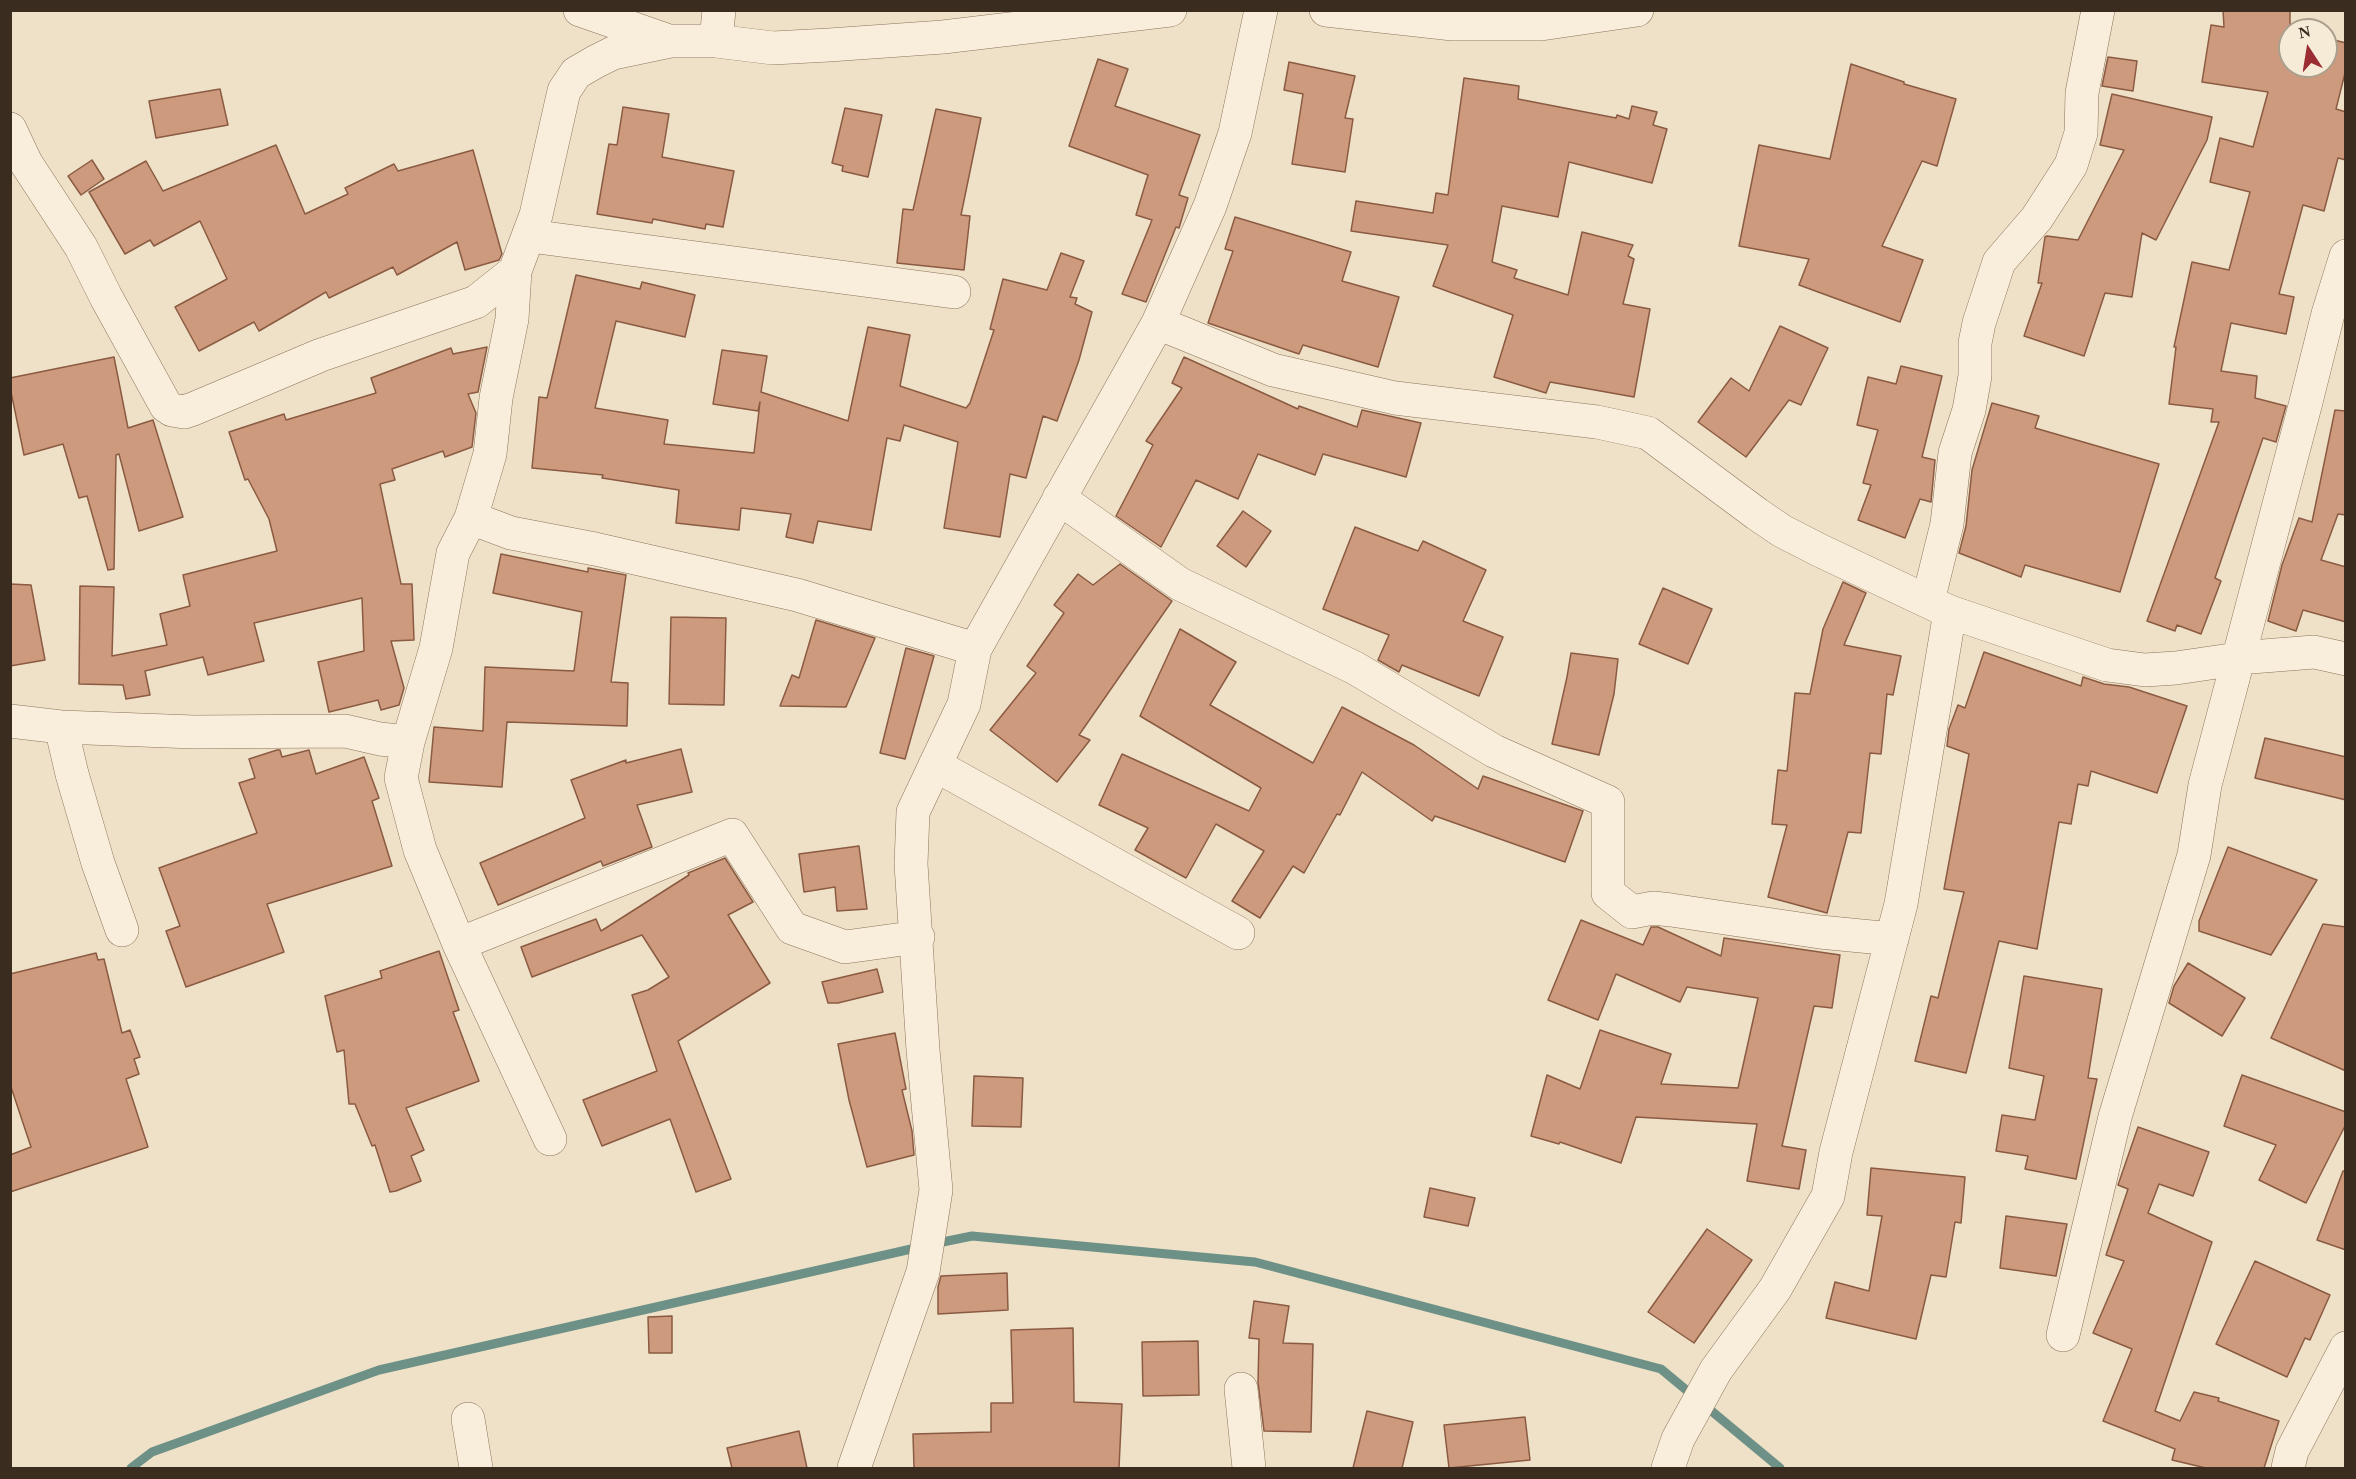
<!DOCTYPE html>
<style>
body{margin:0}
#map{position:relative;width:2356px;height:1479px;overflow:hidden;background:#efe1c7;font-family:"Times New Roman",serif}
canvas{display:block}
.frame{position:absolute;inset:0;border:12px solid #3b2c20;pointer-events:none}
.north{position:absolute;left:2278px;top:18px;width:60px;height:60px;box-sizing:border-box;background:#f6ebd7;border:2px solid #ab9f8e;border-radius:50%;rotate:348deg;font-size:16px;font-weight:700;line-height:24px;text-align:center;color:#3b2c20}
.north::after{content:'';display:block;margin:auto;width:21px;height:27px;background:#9a2c32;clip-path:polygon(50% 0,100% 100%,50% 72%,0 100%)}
</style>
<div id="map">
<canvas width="2356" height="1479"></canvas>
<div class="frame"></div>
<div class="north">N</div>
</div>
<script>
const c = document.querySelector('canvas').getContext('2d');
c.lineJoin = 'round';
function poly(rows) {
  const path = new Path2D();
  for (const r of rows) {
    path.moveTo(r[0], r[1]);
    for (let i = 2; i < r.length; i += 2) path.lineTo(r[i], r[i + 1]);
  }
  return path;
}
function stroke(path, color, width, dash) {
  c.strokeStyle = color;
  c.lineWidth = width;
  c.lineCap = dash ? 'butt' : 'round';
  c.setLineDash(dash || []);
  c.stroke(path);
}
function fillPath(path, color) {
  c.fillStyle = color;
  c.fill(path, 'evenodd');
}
stroke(poly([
 [933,1244,972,1236,1255,1262,1661,1369,1780,1468],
 [131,1468,152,1452,379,1370,920,1247]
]), '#6e9187', 9);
const building = poly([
 [2223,10,2290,10,2290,66,2326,66,2326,38,2346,43,2346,69,2336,109,2346,112,2346,160,2338,158,2324,211,2303,205,2279,294,2294,297,2286,334,2231,323,2221,371,2257,376,2255,398,2286,406,2276,442,2263,438,2215,578,2221,581,2201,634,2177,625,2175,631,2147,621,2219,422,2211,422,2213,409,2169,404,2176,347,2174,347,2192,262,2229,270,2250,192,2210,182,2220,138,2253,147,2268,92,2202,82,2211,25,2224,27,2223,10],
 [2108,57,2137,61,2133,91,2102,86,2108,57],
 [1098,59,1128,69,1115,106,1200,135,1179,195,1188,198,1179,228,1176,227,1146,302,1122,294,1152,220,1136,215,1148,175,1069,146,1098,59],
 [1289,62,1355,76,1345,118,1353,119,1345,172,1292,164,1303,94,1284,90,1289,62],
 [1851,64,1904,82,1904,84,1956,99,1937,166,1922,161,1882,246,1923,260,1900,322,1799,285,1809,259,1739,246,1759,145,1830,159,1851,64],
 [1464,78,1519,86,1518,99,1616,118,1617,115,1629,119,1632,106,1657,112,1653,125,1667,129,1652,183,1569,162,1558,217,1502,206,1492,262,1517,270,1514,278,1568,295,1582,232,1633,245,1628,256,1634,259,1623,304,1650,309,1634,397,1550,382,1546,393,1494,377,1513,315,1433,286,1448,245,1351,231,1356,201,1433,213,1436,193,1448,195,1464,78],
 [220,89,228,125,156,138,149,101,220,89],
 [2112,94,2212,117,2207,140,2156,240,2142,233,2132,297,2105,293,2084,356,2024,336,2042,283,2038,283,2045,237,2047,236,2078,240,2124,150,2100,145,2112,94],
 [623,107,669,114,662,157,734,171,723,227,706,224,705,229,653,219,652,223,597,214,609,144,617,145,623,107],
 [845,108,882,115,868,177,842,171,843,166,832,163,845,108],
 [936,109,981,118,961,215,970,216,964,270,897,263,903,209,913,210,936,109],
 [276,145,305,214,348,194,345,188,394,164,398,171,473,150,502,254,499,260,465,270,457,242,397,275,393,267,329,298,326,292,259,331,254,322,199,351,175,307,227,279,200,221,154,246,150,240,125,254,89,192,146,161,163,191,276,145],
 [92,160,104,179,81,195,68,176,92,160],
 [1235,217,1351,252,1342,281,1399,297,1378,367,1303,345,1299,354,1208,323,1233,251,1225,249,1235,217],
 [1061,253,1084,261,1070,297,1077,298,1075,304,1092,312,1079,360,1057,421,1043,416,1026,478,1010,474,1000,537,944,528,958,442,904,425,900,441,887,438,871,530,818,521,813,543,786,537,791,514,741,508,739,530,676,523,679,490,602,478,603,475,532,468,539,397,547,398,576,275,640,289,642,282,695,295,685,337,616,321,595,408,668,420,664,444,754,453,760,402,758,411,713,404,722,350,767,356,761,392,848,421,868,327,910,335,900,386,966,408,970,403,994,330,990,329,1003,279,1047,290,1061,253],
 [1780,326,1828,348,1801,405,1789,400,1746,457,1698,422,1731,378,1749,391,1780,326],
 [487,347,478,392,468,394,476,413,472,447,445,457,443,451,392,469,395,480,380,484,401,584,412,584,414,640,391,641,404,688,399,705,381,710,378,700,329,712,318,662,364,651,362,598,254,623,264,661,208,675,203,657,145,671,150,695,126,699,123,685,79,684,80,586,114,587,112,656,167,645,160,614,190,606,183,575,277,551,269,519,248,479,245,480,229,432,284,414,286,420,376,393,371,378,451,348,453,354,487,347],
 [114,357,128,428,153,420,183,517,139,531,119,454,116,455,114,569,108,570,87,496,79,498,63,444,24,455,10,387,10,378,114,357],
 [1184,357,1298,409,1299,406,1357,427,1362,410,1421,423,1406,477,1323,454,1315,475,1258,454,1238,499,1196,480,1161,547,1116,516,1153,445,1146,441,1182,388,1172,383,1184,357],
 [1901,366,1942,376,1922,457,1935,460,1931,502,1920,499,1905,538,1858,520,1871,485,1863,483,1878,430,1857,425,1868,377,1896,384,1901,366],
 [1992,403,2039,416,2035,428,2159,464,2120,592,2025,565,2021,577,1959,553,1966,526,1972,470,1992,403],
 [2335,410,2346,411,2346,515,2338,514,2321,560,2346,567,2346,622,2303,610,2296,631,2268,621,2282,565,2299,518,2312,522,2335,410],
 [1243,511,1271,531,1246,567,1217,546,1243,511],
 [1355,527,1418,551,1423,541,1486,570,1463,621,1503,637,1479,696,1402,665,1399,672,1378,660,1389,635,1323,609,1355,527],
 [501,554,588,572,588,568,626,575,611,682,628,683,627,726,507,722,502,787,429,782,434,727,483,731,485,667,574,671,582,612,493,593,501,554],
 [1120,564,1172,601,1079,735,1090,740,1057,782,990,730,1036,673,1027,666,1064,613,1054,605,1078,574,1093,585,1120,564],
 [1843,582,1866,593,1844,645,1901,656,1893,695,1887,694,1881,754,1870,753,1861,833,1848,832,1827,913,1768,897,1787,825,1772,824,1778,770,1787,771,1795,693,1810,694,1823,629,1843,582],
 [10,584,31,585,45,660,10,666,10,584],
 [1663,588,1712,609,1688,664,1639,644,1663,588],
 [671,617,726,618,724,705,669,704,671,617],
 [816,620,875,638,846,707,780,706,792,675,799,678,816,620],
 [1180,629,1236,662,1210,705,1313,763,1342,707,1414,745,1478,789,1483,776,1583,811,1565,862,1435,816,1432,821,1362,772,1340,815,1337,814,1304,873,1293,866,1260,918,1232,901,1264,851,1216,824,1186,878,1135,850,1148,828,1099,805,1122,754,1249,811,1261,788,1140,716,1180,629],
 [906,648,934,656,905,759,880,753,906,648],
 [1984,652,2081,686,2083,677,2104,684,2129,687,2187,706,2157,793,2091,771,2088,786,2078,784,2071,824,2059,822,2037,949,1999,941,1966,1073,1915,1061,1931,996,1938,998,1964,892,1944,889,1969,754,1947,746,1949,729,1958,705,1965,708,1984,652],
 [1571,653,1618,659,1614,694,1599,755,1552,744,1567,677,1571,653],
 [2265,738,2346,757,2346,800,2255,778,2265,738],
 [681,749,692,792,637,805,652,847,603,866,601,861,498,905,480,863,585,818,571,780,626,760,626,763,681,749],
 [277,750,280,750,282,757,309,750,316,774,364,757,379,798,372,801,392,866,267,904,284,952,186,987,166,931,180,926,159,868,257,833,239,783,255,778,249,759,277,750],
 [859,846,867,909,837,911,835,887,804,892,799,854,859,846],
 [2228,847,2317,880,2271,955,2199,931,2199,921,2228,847],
 [725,858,753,902,728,915,770,983,678,1041,731,1179,696,1192,670,1119,602,1146,583,1100,657,1071,632,995,648,990,669,977,642,935,532,977,521,947,596,919,601,931,689,875,688,873,725,858],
 [1581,920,1643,945,1651,927,1658,927,1721,956,1724,938,1840,955,1832,1008,1814,1006,1782,1146,1806,1150,1799,1189,1747,1181,1757,1124,1636,1117,1621,1163,1560,1142,1559,1144,1531,1136,1547,1075,1580,1089,1600,1030,1671,1054,1661,1084,1738,1088,1758,998,1687,987,1680,1002,1616,974,1598,1020,1548,1000,1581,920],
 [2323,924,2346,927,2346,1071,2271,1038,2323,924],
 [439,951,459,1010,453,1012,479,1081,406,1108,424,1150,411,1156,421,1181,396,1191,390,1192,375,1145,372,1146,355,1104,349,1104,344,1050,337,1052,325,996,382,978,380,971,439,951],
 [96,953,98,960,104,959,122,1033,130,1030,140,1057,134,1059,139,1074,126,1079,148,1147,10,1192,10,1155,31,1147,10,1084,10,974,96,953],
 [2188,963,2245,998,2222,1036,2169,1003,2174,986,2188,963],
 [877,969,883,992,838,1003,828,1003,822,982,877,969],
 [2024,976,2102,989,2088,1078,2097,1079,2076,1179,2025,1169,2028,1156,1996,1151,2002,1115,2035,1120,2044,1076,2009,1068,2024,976],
 [895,1033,906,1089,902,1090,912,1131,914,1155,867,1167,849,1100,838,1044,895,1033],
 [2242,1075,2346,1112,2346,1124,2306,1203,2259,1180,2276,1145,2224,1126,2242,1075],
 [974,1076,1023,1078,1021,1127,972,1126,974,1076],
 [2138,1127,2209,1152,2193,1196,2159,1184,2148,1213,2212,1242,2155,1411,2180,1421,2194,1392,2219,1398,2218,1401,2279,1421,2264,1468,2206,1468,2172,1460,2175,1449,2103,1421,2132,1349,2093,1333,2124,1261,2106,1255,2128,1189,2118,1185,2138,1127],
 [1871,1168,1965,1177,1961,1223,1955,1222,1946,1277,1931,1275,1916,1339,1826,1318,1835,1282,1869,1291,1882,1216,1867,1215,1871,1168],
 [2343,1171,2346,1171,2346,1250,2317,1240,2343,1171],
 [1430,1188,1475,1198,1468,1226,1424,1217,1430,1188],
 [2006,1216,2067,1224,2056,1276,2000,1268,2006,1216],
 [1707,1229,1752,1260,1694,1343,1648,1312,1707,1229],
 [2255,1261,2330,1295,2310,1340,2305,1338,2287,1377,2216,1344,2255,1261],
 [1007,1273,1008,1310,938,1314,938,1287,941,1276,1007,1273],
 [1254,1301,1289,1306,1283,1343,1313,1344,1311,1432,1264,1431,1258,1382,1259,1339,1249,1338,1254,1301],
 [672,1316,672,1353,649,1353,648,1317,672,1316],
 [1073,1328,1074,1402,1122,1404,1119,1468,914,1468,913,1434,991,1432,991,1403,1013,1403,1011,1330,1073,1328],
 [1198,1341,1199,1395,1143,1396,1142,1342,1198,1341],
 [1367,1411,1413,1422,1402,1468,1353,1468,1367,1411],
 [1525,1417,1530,1460,1449,1468,1444,1425,1525,1417],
 [799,1431,807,1468,732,1468,727,1448,799,1431]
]);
fillPath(building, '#cd9a7d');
stroke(building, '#8a5b42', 1.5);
const street = poly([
 [580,10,669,41],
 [1326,10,1453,24,1541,24,1637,10],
 [716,41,719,10],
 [10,129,26,163,81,247,106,297,166,406,172,410,184,412,193,409,321,355,476,302,515,271],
 [530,236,954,292],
 [1158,323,1273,370,1395,398,1597,422,1648,433,1757,514,1782,531,1819,550,1950,612,2107,665,2145,670,2176,668,2251,657,2314,652,2346,659],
 [1059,498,1180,584,1355,668,1494,751,1608,802,1608,893,1632,912,1653,908,1671,910,1820,932,1892,939],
 [471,518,511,533,595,549,797,595,975,649],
 [1928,601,1947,524,1955,453,1969,410,1975,376,1975,343,1979,323,1999,262,2037,218,2071,165,2081,133,2082,93,2098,10],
 [10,721,61,727,194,732,345,731,380,739,408,742],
 [61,727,72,774,98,863,122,930],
 [935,765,1238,933],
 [459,944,732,835,792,928,845,947,918,937],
 [550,1139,459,944,420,850,401,778,408,742,436,648,453,553,471,518,490,454,496,398,512,319,515,271,536,215,564,91,576,73,595,62,613,53,670,41,716,41,773,48,829,45,943,37,1170,10],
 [2063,1335,2115,1117,2194,855,2205,785,2306,402,2328,314,2346,256],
 [1241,1389,1249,1468],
 [468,1419,476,1468],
 [854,1468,923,1272,936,1190,923,1050,911,864,913,812,964,704,975,649,1158,323,1210,206,1235,133,1261,10],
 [1668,1468,1678,1439,1716,1370,1775,1289,1828,1196,1836,1152,1901,904,1950,612],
 [2288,1468,2292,1451,2346,1348]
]);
stroke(street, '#8b735c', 34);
stroke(street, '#f9eedb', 33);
</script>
